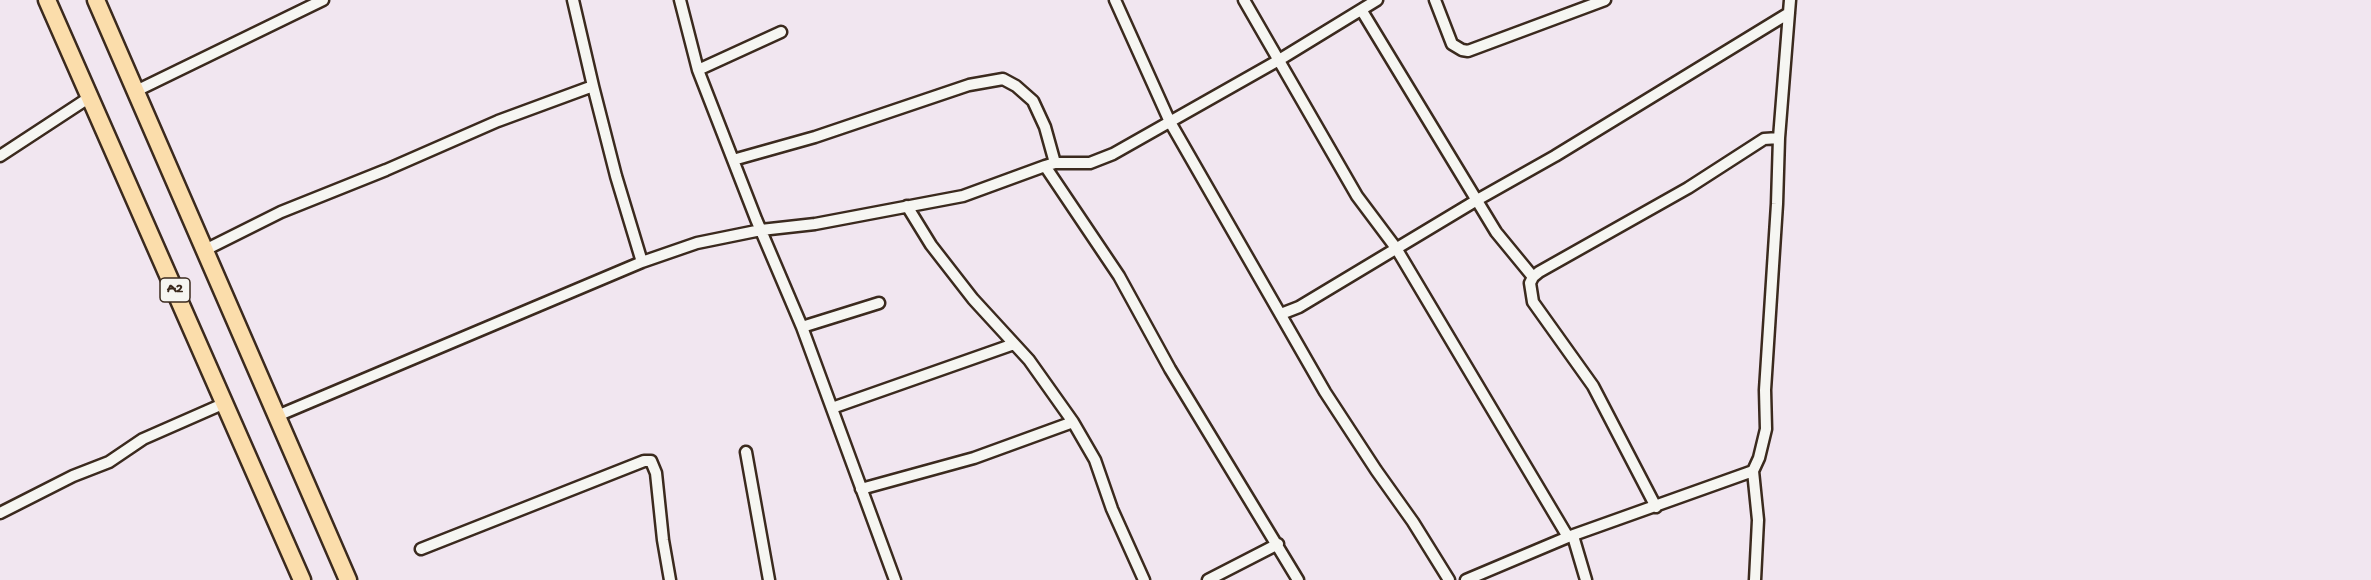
<!DOCTYPE html>
<style>
body{margin:0}
canvas{display:block;background:#f1e6f0}
</style>
<canvas width="2371" height="580"></canvas>
<script>
const c = document.querySelector('canvas').getContext('2d');
c.lineJoin = 'round';
function poly(rows) {
  const path = new Path2D();
  for (const r of rows) {
    path.moveTo(r[0], r[1]);
    for (let i = 2; i < r.length; i += 2) path.lineTo(r[i], r[i + 1]);
  }
  return path;
}
function stroke(path, color, width, dash) {
  c.strokeStyle = color;
  c.lineWidth = width;
  c.lineCap = dash ? 'butt' : 'round';
  c.setLineDash(dash || []);
  c.stroke(path);
}
function write(font, color, halo, rows, align = 'center') {
  c.font = font + ' "Gochi Hand",sans-serif';
  c.lineWidth = 6;
  c.setLineDash([]);
  c.textBaseline = 'middle';
  c.strokeStyle = halo;
  c.fillStyle = color;
  for (const [text, x, y, turn = 0] of rows) {
    c.save();
    c.translate(x, y);
    c.rotate((+turn || 0) * Math.PI / 180);
    c.textAlign = isNaN(turn) ? turn : align;
    if (halo) c.strokeText(text, 0, 0);
    c.fillText(text, 0, 0);
    c.restore();
  }
}
const minor = poly([
 [680,0,698,70,756,219,802,327,895,580],
 [1115,0,1170,122,1325,392,1376,470,1413,522,1449,580],
 [1244,0,1357,196,1396,248,1568,537],
 [1435,0,1452,44,1462,50,1468,51,1605,0],
 [1362,11,1496,232,1533,277],
 [698,70,781,32],
 [593,86,616,176,642,262],
 [136,91,323,0],
 [0,156,90,97],
 [733,160,815,137,969,85,1003,79,1016,86,1033,101,1045,127,1055,163,1045,166],
 [1055,163,1090,163,1113,154,1279,60,1377,0],
 [907,206,931,245,973,299,1029,360,1073,422,1095,460,1112,509,1144,580],
 [205,250,281,212,386,170,498,121,593,86,573,0],
 [1281,314,1299,307,1477,200,1555,156,1789,13],
 [802,327,879,303],
 [832,408,1014,344],
 [277,416,642,262,697,243,761,230,815,224,963,196,1045,166,1119,276,1170,369,1298,580],
 [746,452,769,580],
 [1753,471,1758,520,1755,580],
 [861,489,974,458,1073,422],
 [1656,507,1593,386,1533,302,1530,283,1533,277,1539,272,1688,188,1764,139,1779,138],
 [0,513,73,476,109,462,143,439,225,403],
 [1573,536,1586,580],
 [421,549,644,461,651,461,656,473,663,540,670,580],
 [1208,580,1278,544],
 [1466,580,1568,537,1753,471,1759,458,1766,429,1765,390,1777,204,1779,138,1790,0]
]);
const trunk = poly([
 [47,0,302,580],
 [96,0,348,580]
]);
stroke(minor, '#3b2a1e', 15);
stroke(trunk, '#3b2a1e', 21);
stroke(minor, '#f6f6f2', 10);
stroke(trunk, '#fbddab', 16);
for (const [x, y, w] of [
 [175,290,30]
]) {
  const box = new Path2D();
  box.roundRect(x - w / 2, y - 12, w, 24, 4.5);
  c.fillStyle = '#f6f6f2';
  c.fill(box);
  stroke(box, '#3b2a1e', 1.5);
}
write('bold 15px', '#3b2a1e', null, [
 ["A2",175,290]
]);
</script>
